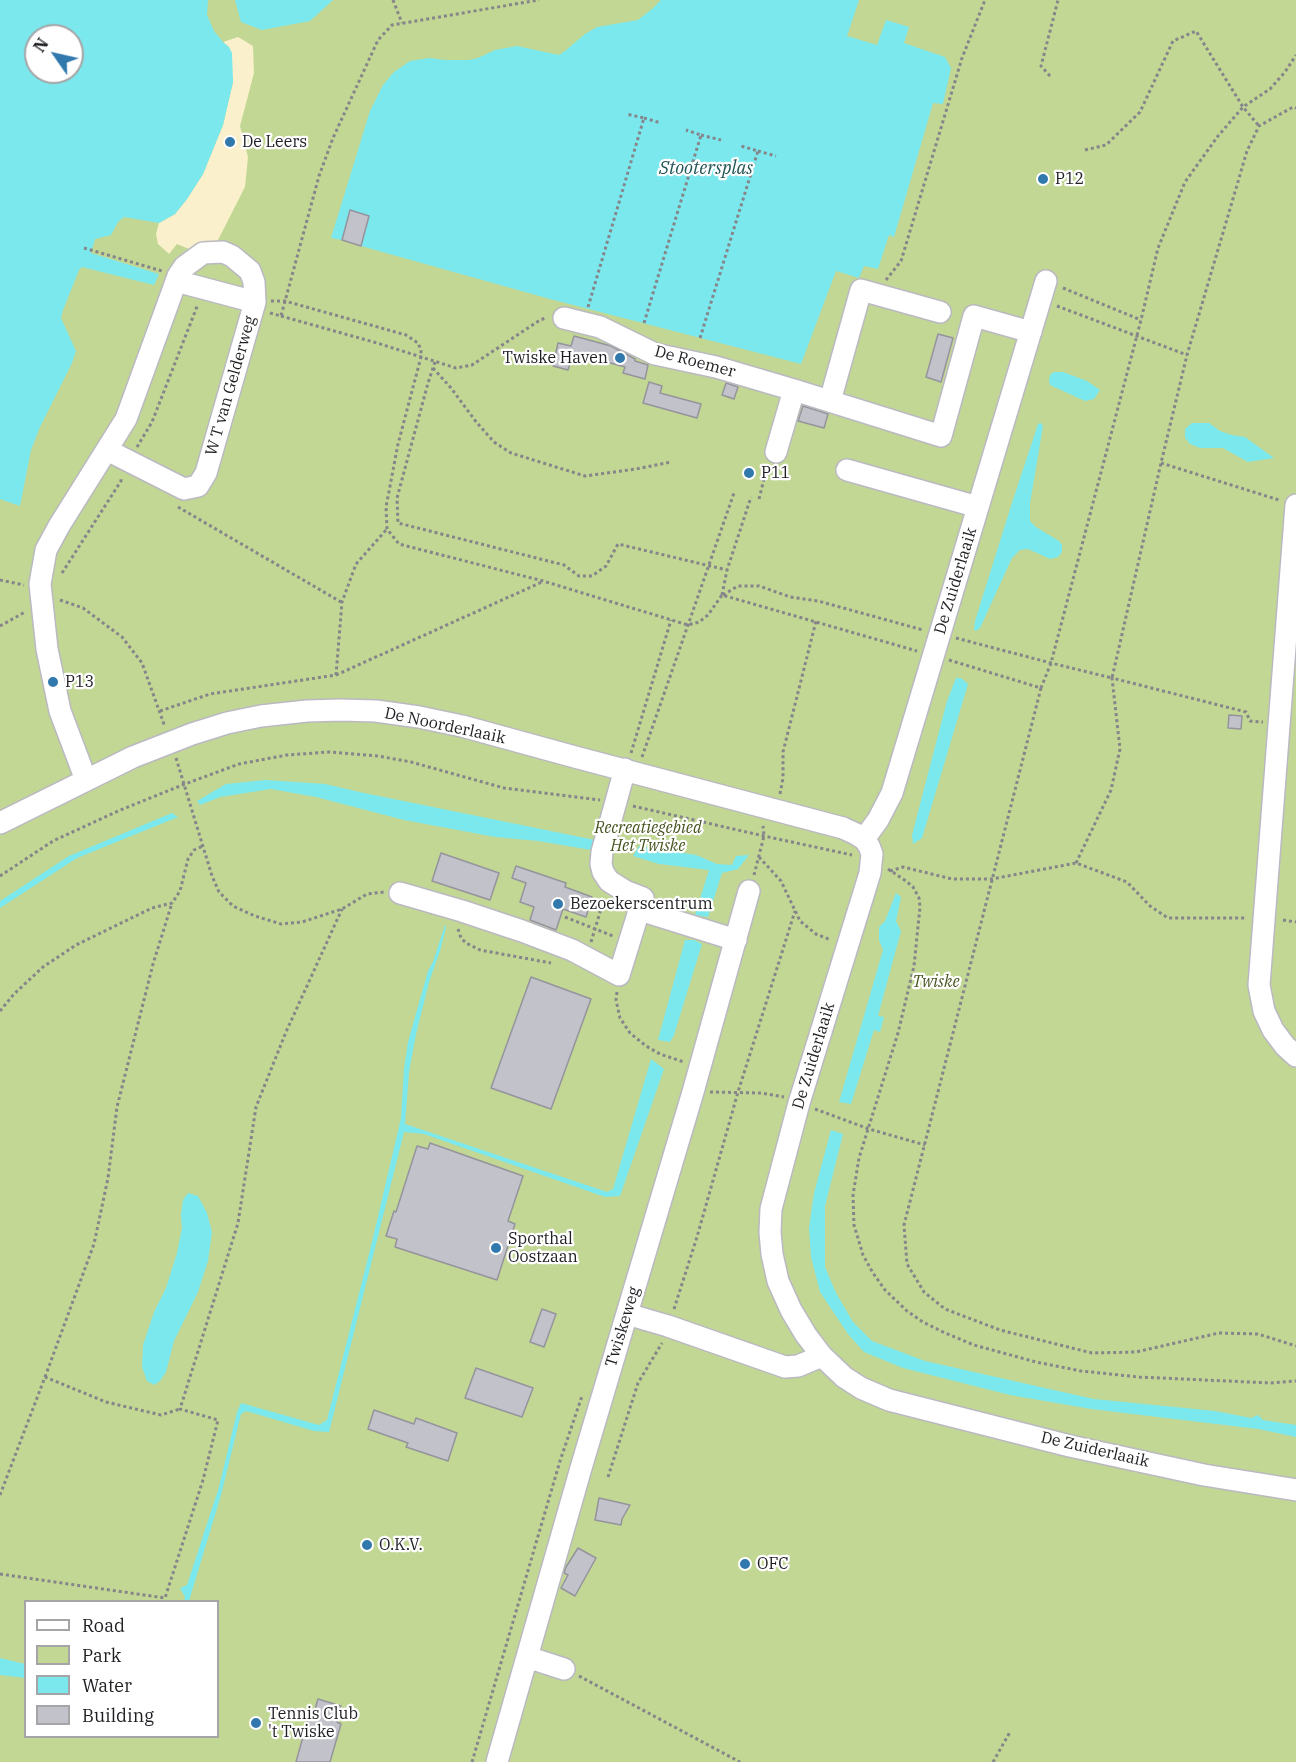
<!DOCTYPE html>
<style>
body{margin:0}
#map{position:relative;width:1296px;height:1762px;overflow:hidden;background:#f9f9ff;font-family:"IBM Plex Serif",serif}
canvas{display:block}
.legend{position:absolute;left:24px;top:1600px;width:195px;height:138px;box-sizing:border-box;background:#fff;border:2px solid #a5a5a7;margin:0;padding:8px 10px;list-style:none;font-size:18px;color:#1f1f23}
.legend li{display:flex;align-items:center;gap:12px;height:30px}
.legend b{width:30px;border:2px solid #a5a5a7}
.north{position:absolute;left:24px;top:24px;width:60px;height:60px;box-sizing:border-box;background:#fff;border:2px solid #a5a5a7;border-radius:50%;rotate:304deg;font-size:16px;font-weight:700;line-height:24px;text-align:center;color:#1f1f23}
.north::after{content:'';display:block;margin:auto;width:21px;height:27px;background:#3178ad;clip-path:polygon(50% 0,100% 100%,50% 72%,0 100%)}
</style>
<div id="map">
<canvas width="1296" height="1762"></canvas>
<ul class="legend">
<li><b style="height:8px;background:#fff"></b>Road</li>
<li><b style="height:16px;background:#c2d794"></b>Park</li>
<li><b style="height:16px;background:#7be8ee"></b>Water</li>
<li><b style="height:16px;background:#c2c2ca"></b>Building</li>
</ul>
<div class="north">N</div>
</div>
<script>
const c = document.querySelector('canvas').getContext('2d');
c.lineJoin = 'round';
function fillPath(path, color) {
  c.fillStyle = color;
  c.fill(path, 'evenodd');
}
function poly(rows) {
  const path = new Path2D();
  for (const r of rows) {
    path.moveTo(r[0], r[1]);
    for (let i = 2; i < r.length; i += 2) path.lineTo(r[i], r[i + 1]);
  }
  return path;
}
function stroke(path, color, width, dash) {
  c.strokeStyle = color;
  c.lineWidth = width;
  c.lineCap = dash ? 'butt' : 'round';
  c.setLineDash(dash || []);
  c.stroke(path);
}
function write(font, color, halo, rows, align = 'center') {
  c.font = font + ' "IBM Plex Serif",serif';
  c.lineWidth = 4.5;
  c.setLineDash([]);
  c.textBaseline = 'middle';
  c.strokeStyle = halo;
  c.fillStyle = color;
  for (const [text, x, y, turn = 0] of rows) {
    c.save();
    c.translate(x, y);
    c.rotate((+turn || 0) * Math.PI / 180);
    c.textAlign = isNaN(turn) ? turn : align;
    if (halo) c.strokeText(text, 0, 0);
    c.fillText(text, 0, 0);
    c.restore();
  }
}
fillPath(poly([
 [0,0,1296,0,1296,1762,0,1762],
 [36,36,72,36,72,72,36,72],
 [26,1602,218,1602,218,1736,26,1736]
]), '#c2d794');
fillPath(poly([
 [238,37,253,46,254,73,240,126,248,157,245,187,217,242,189,249,177,244,169,254,158,244,156,234,159,223,175,214,187,199,203,174,223,125,233,82,229,47,223,42]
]), '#faf0cb');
fillPath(poly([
 [0,0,208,0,207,15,214,31,223,42,229,47,232,53,233,82,223,125,203,174,187,199,175,214,159,223,124,217,118,222,111,235,95,239,91,253,159,274,154,285,82,267,79,270,63,310,61,318,76,351,72,363,40,427,31,450,20,506,0,499],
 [36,36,72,36,72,72,36,72],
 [235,0,333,0,310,21,262,30,241,22],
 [661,0,859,0,847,36,877,45,886,20,909,27,904,43,945,57,951,68,943,104,933,103,894,237,889,235,878,269,864,266,859,278,836,271,801,364,550,299,361,246,369,216,351,211,342,240,331,238,370,111,383,85,394,72,410,61,429,58,446,60,469,60,478,58,495,50,517,46,559,55,565,51,585,34,597,27,638,20,652,9],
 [1054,372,1063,372,1087,381,1100,390,1094,399,1085,401,1050,385,1049,381,1050,375],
 [1041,423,1043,426,1030,503,1030,521,1036,527,1059,541,1062,545,1062,552,1058,557,1050,559,1028,549,1020,550,1012,558,980,628,976,631,974,630,975,621,1011,506,1038,424],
 [1192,423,1209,423,1220,431,1232,435,1245,437,1274,458,1248,462,1223,448,1200,448,1190,444,1185,438,1185,429],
 [956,678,961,678,968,684,922,838,913,844,912,835,947,701],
 [266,780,325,784,364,793,595,840,591,850,538,841,495,837,404,820,316,797,271,789,220,797,200,805,197,801,226,784],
 [172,813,178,817,77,858,0,908,0,901,69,856],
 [639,846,696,855,717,864,732,865,736,856,749,855,738,869,722,873,708,917,695,915,709,870,659,864,633,856],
 [896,893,901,897,896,921,901,931,878,1016,884,1017,880,1032,874,1030,851,1104,839,1102,883,950,879,940,879,927,885,921],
 [445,925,446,927,440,951,429,982,416,1034,409,1072,405,1124,607,1192,613,1189,651,1059,664,1069,620,1196,605,1197,424,1134,404,1132,329,1432,314,1431,246,1411,241,1414,221,1495,189,1601,184,1601,185,1597,180,1588,187,1585,219,1487,237,1412,241,1403,319,1425,327,1420,372,1242,401,1118,404,1069,408,1042,428,971,433,962],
 [685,940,694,940,702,944,674,1035,670,1042,658,1040],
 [831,1130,843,1134,825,1206,825,1267,836,1293,853,1322,872,1341,925,1361,1094,1399,1215,1411,1251,1418,1258,1415,1263,1420,1296,1425,1296,1437,1258,1429,1091,1409,1010,1395,903,1368,864,1352,848,1334,820,1292,811,1257,809,1228,814,1193],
 [188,1193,198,1196,207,1213,212,1232,208,1261,198,1292,174,1341,166,1372,160,1381,154,1385,147,1381,142,1367,143,1345,154,1312,166,1288,177,1253,182,1228,181,1215,183,1200],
 [0,1658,25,1664,25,1678,0,1675]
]), '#7be8ee');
const building = poly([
 [350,210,369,216,361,246,342,240,350,210],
 [938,334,953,338,941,382,926,377,938,334],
 [574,336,611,346,635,359,635,361,648,365,645,379,623,373,625,367,573,353,568,370,553,366,558,343,571,346,574,336],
 [649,382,662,386,660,393,701,404,697,418,643,403,649,382],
 [726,383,738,387,734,399,722,395,726,383],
 [803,406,828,414,824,428,798,421,803,406],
 [1229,715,1242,716,1241,729,1228,728,1229,715],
 [441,853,499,873,490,900,432,881,441,853],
 [516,866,566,883,565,887,592,897,586,917,563,909,556,930,530,920,534,907,520,902,526,883,512,878,516,866],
 [531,977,591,999,551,1109,491,1088,531,977],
 [430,1143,523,1176,508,1221,515,1224,497,1280,395,1247,397,1239,386,1236,394,1211,396,1212,417,1146,428,1149,430,1143],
 [542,1309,556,1314,544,1347,530,1342,542,1309],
 [476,1368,533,1388,522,1417,465,1398,476,1368],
 [374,1410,414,1424,416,1418,457,1433,448,1461,406,1447,408,1443,368,1429,374,1410],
 [599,1498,630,1505,622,1519,621,1525,595,1520,599,1498],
 [578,1548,596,1558,575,1596,561,1588,568,1575,564,1573,566,1567,578,1548],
 [318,1699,341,1706,337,1722,341,1724,330,1762,296,1762,309,1715,313,1716,318,1699]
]);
fillPath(building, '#c2c2ca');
stroke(building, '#95949d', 1.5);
const minor = poly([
 [176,281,255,302],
 [564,318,600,327,655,354,716,367,794,390,776,452],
 [794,390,941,436,974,316,1031,332],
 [830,401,861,290,940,312],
 [847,470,978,507],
 [1296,505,1259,985,1264,1011,1273,1030,1285,1046,1296,1056],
 [86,780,60,711,47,649,40,584,46,550,59,526,126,419,178,276,184,267,203,253,223,252,232,256,250,271,254,282,255,302,206,473,198,486,184,489,107,450],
 [0,823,133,757,192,734,227,723,261,716,307,711,340,710,376,711,419,717,462,726,575,757,843,828,856,834,864,839,869,846,872,854,870,873,799,1103,771,1209,770,1232,772,1254,778,1281,791,1310,806,1335,822,1356,844,1377,861,1388,889,1400,1070,1446,1204,1475,1296,1490],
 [864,839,878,820,892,793,1046,281],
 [400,893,462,911,522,931,572,950,619,975,643,898,625,891,609,881,603,872,601,864,602,852,625,769],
 [640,910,736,940],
 [627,1314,668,1326,785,1367,798,1366,822,1356],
 [527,1657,564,1669],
 [497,1762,581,1468,693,1092,749,891]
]);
stroke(minor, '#bab9c2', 24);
stroke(poly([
 [393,0,402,23],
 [1050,76,1041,66,1058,0],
 [644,118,661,123],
 [701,135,721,140],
 [1085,150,1106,145,1140,112,1173,41,1196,31,1243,107,1259,126],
 [758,151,776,156],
 [84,248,162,271],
 [886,280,901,261,962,58,985,0],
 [1063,288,1141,320],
 [271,301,285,301,406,335,418,343,421,350,421,357,398,444,386,507,387,529,399,544,543,581,688,625,699,622,708,615,722,595,917,651],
 [1057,306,1187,355],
 [588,307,644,118,626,114],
 [270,313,281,316,319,176,333,138,378,40,392,25,539,0],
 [281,316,377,343,456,368,472,365,540,320,546,318],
 [644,323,701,135,686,130],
 [700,338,758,151,741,146],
 [435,362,428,383,397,498,398,523,564,565,579,576,592,576,606,566,618,544,727,570,751,497],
 [433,368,451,388,477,423,494,442,511,453,585,476,636,469,671,462],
 [137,447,152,422,198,304],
 [1161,463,1279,500],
 [759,499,767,467],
 [178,507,341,602],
 [62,573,121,481,121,477],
 [0,580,24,585],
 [722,595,727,570],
 [723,595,738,586,759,586,790,597,818,601,923,630],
 [60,600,83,608,122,637,142,663,165,727],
 [0,626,25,612],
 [956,638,1051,663,1112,678,1161,463,1187,355,1247,151,1259,126,1293,107,1296,108],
 [949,660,1041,688,1051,663,1141,320,1158,248,1185,182,1218,136,1243,107,1270,89,1285,72,1296,55],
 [336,675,542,582],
 [1041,688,904,1225,907,1264,924,1292,945,1309,1000,1330,1092,1353,1136,1352,1219,1333,1258,1334,1296,1346],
 [160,711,210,694,336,675,342,602,356,564,387,529],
 [631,753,671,620],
 [642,757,734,493],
 [176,758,212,876,219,892,233,906,255,916,281,924,302,922,342,909,367,894,384,892],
 [780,794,783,778,783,752,816,621],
 [633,806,764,836,852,855],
 [759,857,781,881,800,921,816,934,831,940],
 [1076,863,1111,790,1120,749,1112,678,1246,712,1250,721,1263,722],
 [888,869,906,881,913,887,919,898,920,907,914,966,898,1033,859,1158,853,1195,854,1225,863,1255,873,1273,885,1290,907,1311,923,1322,943,1332,974,1345,1036,1362,1081,1371,1139,1377,1271,1383,1296,1381],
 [890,871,903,867,952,879,992,879,1076,863,1127,882,1150,906,1168,918,1246,918],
 [754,875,764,836,763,826],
 [0,876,53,841,118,811,185,784,239,764,287,755,329,752,378,756,411,762,504,788,600,800],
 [565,917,613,936],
 [1283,920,1296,922],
 [458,929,461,938,466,943,480,950,551,963],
 [591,942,604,899],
 [617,992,616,1000,620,1018,630,1033,646,1046,660,1054,684,1062],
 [0,1011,14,994,43,967,76,945,152,908,172,903,180,891,188,859,194,850,203,846],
 [710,1092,761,1093,784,1097],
 [815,1109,869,1129,925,1145],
 [674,1309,697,1237,738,1092,795,911],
 [45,1377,94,1244,108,1178,117,1107,153,964,172,903],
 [608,1477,638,1383,662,1343],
 [0,1495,45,1377,106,1402,161,1415,180,1409],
 [0,1574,165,1598,203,1480,218,1420,180,1409,238,1223,256,1107,286,1032,342,909],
 [579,1676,740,1762],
 [472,1762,560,1461,582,1396],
 [993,1762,1010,1732]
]), '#85858a', 3, [3, 3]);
stroke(minor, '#fff', 21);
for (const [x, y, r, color] of [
 [230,142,6,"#3178ad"],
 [1043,179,6,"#3178ad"],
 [620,358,6,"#3178ad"],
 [749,473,6,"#3178ad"],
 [53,682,6,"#3178ad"],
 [558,904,6,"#3178ad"],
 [496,1248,6,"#3178ad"],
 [367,1545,6,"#3178ad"],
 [745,1564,6,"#3178ad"],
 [256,1723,6,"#3178ad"]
]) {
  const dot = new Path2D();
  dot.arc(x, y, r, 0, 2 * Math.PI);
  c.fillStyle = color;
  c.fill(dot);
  stroke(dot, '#fff', 2);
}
write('16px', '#1f1f23', '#fff', [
 ["De Leers",242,142],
 ["P12",1055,179],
 ["Twiske Haven",608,358,"right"],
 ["P11",761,473],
 ["P13",65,682],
 ["Bezoekerscentrum",570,904],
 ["Sporthal",508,1239],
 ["Oostzaan",508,1257],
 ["O.K.V.",379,1545],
 ["OFC",757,1564],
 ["Tennis Club",268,1714],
 ["'t Twiske",268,1732]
], 'left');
write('16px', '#1f1f23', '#fff', [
 ["De Roemer",695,362,15],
 ["W T van Gelderweg",231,386,-74],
 ["De Zuiderlaaik",956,581,-73],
 ["De Noorderlaaik",445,726,12],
 ["De Zuiderlaaik",814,1056,-73],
 ["Twiskeweg",623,1327,-73],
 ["De Zuiderlaaik",1095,1450,13]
]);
write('italic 16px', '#46541f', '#fff', [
 ["Recreatiegebied",648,828],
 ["Het Twiske",648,846],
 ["Twiske",936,982]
]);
write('italic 18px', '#225355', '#fff', [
 ["Stootersplas",706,169]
]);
</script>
